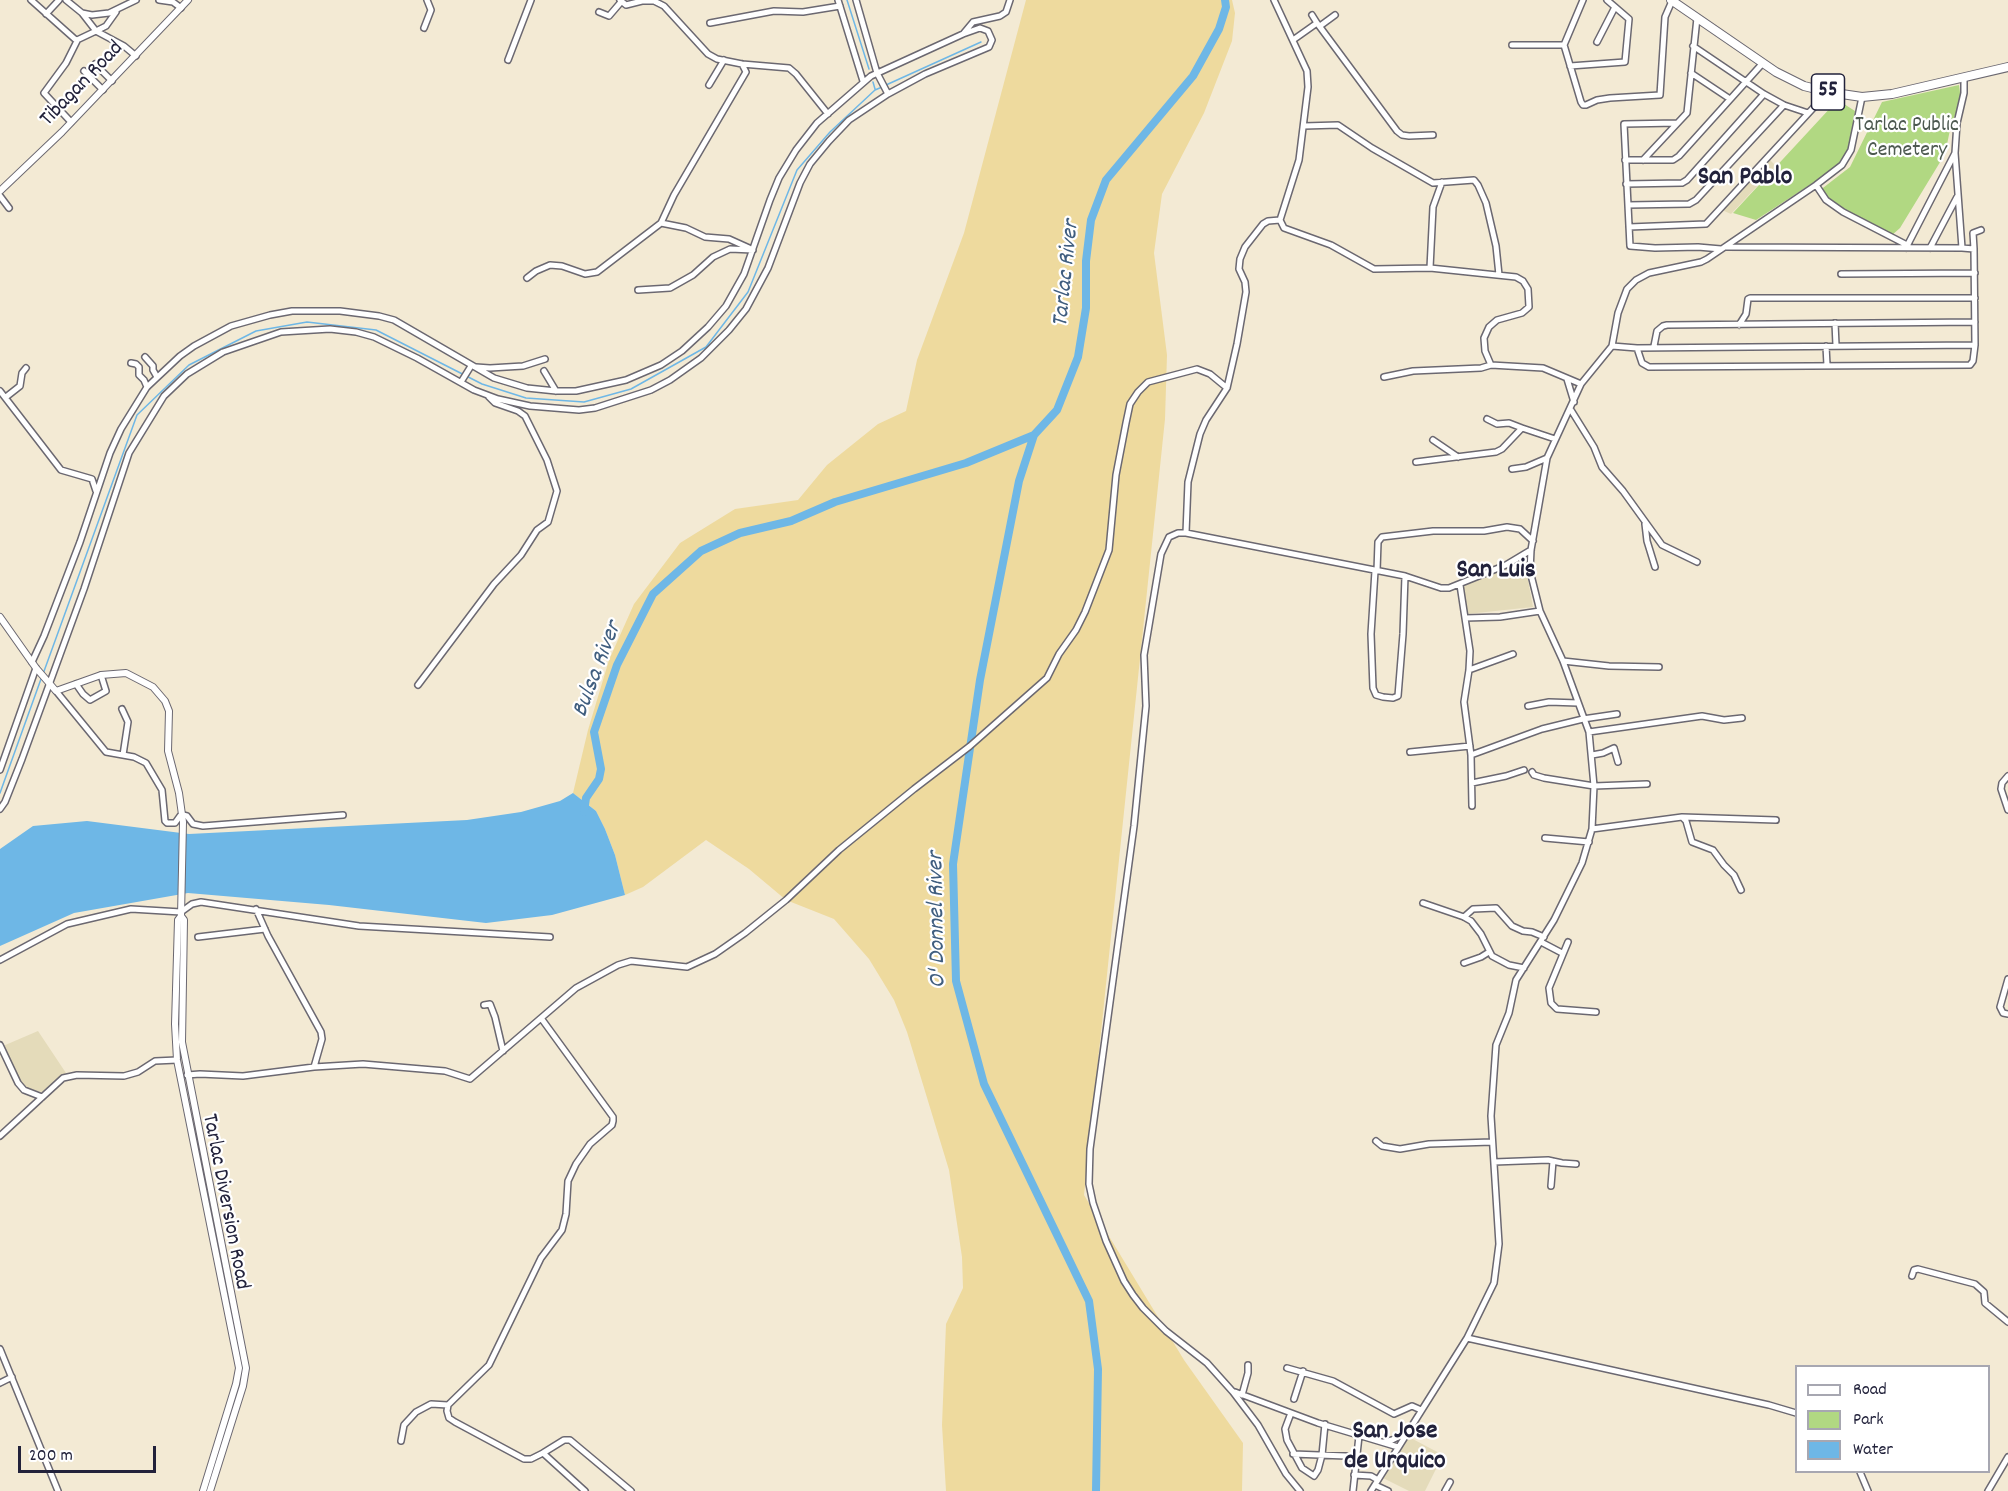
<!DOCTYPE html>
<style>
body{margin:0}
#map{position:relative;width:2008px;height:1491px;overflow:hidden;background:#f3ead4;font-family:Dekko,sans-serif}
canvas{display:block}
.legend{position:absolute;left:1795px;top:1365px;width:195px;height:108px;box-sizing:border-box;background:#fff;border:2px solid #a7a7b1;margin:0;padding:8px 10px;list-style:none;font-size:18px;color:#22223b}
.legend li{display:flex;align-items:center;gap:12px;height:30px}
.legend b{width:30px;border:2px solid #a7a7b1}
.scale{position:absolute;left:18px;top:1446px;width:138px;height:27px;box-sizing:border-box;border:3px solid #22223b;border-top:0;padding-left:8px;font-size:18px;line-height:21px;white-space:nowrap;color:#22223b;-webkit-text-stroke:4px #fff;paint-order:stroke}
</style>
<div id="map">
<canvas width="2008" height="1491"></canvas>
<ul class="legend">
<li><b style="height:8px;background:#fff"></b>Road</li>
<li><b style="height:16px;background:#b1d882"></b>Park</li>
<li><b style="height:16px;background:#6eb7e6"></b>Water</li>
</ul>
<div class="scale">200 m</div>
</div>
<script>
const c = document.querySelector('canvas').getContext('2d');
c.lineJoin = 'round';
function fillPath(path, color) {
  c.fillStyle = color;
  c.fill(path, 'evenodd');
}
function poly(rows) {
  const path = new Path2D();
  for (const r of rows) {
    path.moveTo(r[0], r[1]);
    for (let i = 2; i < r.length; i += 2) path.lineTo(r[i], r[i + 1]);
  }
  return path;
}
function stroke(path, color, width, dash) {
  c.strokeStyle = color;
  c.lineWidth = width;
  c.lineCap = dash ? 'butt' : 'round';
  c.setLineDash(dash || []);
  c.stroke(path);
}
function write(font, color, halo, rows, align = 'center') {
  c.font = font + ' Dekko,sans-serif';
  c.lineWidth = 4.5;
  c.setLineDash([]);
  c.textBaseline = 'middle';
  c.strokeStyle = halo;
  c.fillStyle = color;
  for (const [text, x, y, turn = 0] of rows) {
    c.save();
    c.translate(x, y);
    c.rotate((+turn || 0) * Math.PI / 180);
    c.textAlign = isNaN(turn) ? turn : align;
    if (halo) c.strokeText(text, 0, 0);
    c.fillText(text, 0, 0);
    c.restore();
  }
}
fillPath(poly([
 [1768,158,1776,166,1731,214,1722,210],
 [1524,559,1533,607,1467,614,1461,585],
 [38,1031,66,1073,42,1092,26,1089,21,1083,3,1046],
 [1407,1436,1443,1455,1425,1491,1409,1491,1381,1477]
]), '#e4dbba');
fillPath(poly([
 [1959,85,1961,100,1951,125,1945,154,1900,228,1891,236,1825,199,1819,191,1850,167,1882,102],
 [1844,104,1855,111,1849,152,1840,162,1831,171,1756,220,1733,213,1833,105]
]), '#b1d882');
fillPath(poly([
 [1026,0,1232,0,1235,13,1232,41,1204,113,1162,194,1154,253,1167,355,1165,419,1084,1195,1184,1360,1243,1443,1242,1491,946,1491,942,1425,946,1324,963,1288,962,1257,949,1170,907,1032,894,1000,869,959,834,919,786,900,749,869,706,840,643,887,625,895,615,855,605,829,596,811,573,793,588,730,609,660,634,604,680,543,735,509,798,500,827,465,878,424,906,411,917,360,964,233]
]), '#eeda9e');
fillPath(poly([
 [573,793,596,811,605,829,615,855,625,895,552,915,486,923,329,905,188,893,74,913,0,946,0,849,33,826,87,821,189,834,467,820,521,812,560,801]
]), '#6eb7e6');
stroke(poly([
 [847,0,869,69],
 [873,82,875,89],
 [886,85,981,42],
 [43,674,137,415,189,365,256,331,307,322,376,330,482,384,526,398,584,402,631,389,706,347,748,292,797,170,830,132,875,90,882,87],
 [0,793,41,679]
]), '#6eb7e6', 1.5);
stroke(poly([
 [584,812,586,798,599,779,601,769,594,732,617,665,653,594,701,551,740,533,791,521,835,502,966,463,1034,435],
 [1096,1491,1098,1369,1089,1301,984,1084,956,981,953,864,980,680,1019,481,1034,435,1057,410,1078,357,1086,308,1086,261,1091,220,1106,180,1193,76,1219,29,1226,7,1225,0]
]), '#6eb7e6', 8);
const minor = poly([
 [31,0,77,41,66,63,44,93,71,122],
 [66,0,82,13,92,15,109,13,136,0],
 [159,0,173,2,181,8],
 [620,0,626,5,642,1,654,1,664,6,708,54,717,59,742,64,789,68,796,74,828,114],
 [838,0,863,81],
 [856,0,877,73,888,94],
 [1274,0,1307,71,1308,87,1299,160,1280,220,1284,228,1331,245,1374,269,1430,268,1516,277,1523,281,1528,289,1529,307,1522,313,1497,320,1489,327,1484,338,1485,351,1491,365,1543,368,1581,384],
 [1583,0,1564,45,1581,102,1583,105,1586,105,1597,100,1610,98,1660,95,1665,17,1672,1],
 [599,12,609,16,621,2],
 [82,13,96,31,106,26,116,12],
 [46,14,59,0],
 [1312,15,1317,23],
 [710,23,774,11,803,12,840,6],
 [1320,26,1335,15],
 [424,28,431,10,427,0],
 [963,34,973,22,1000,16,1006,12,1010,0],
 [77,40,96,31,124,46,136,56],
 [1293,40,1317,23,1397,131,1402,135,1409,136,1433,135],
 [1597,42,1615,7],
 [1512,45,1564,45],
 [1693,46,1764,94,1784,105,1808,113],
 [508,60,531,0],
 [95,64,112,81],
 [1570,66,1625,62,1629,19,1607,0],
 [84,71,103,90],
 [1691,73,1730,99],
 [709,85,724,60],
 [1677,123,1624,124,1630,246,1655,248,1698,247,1721,249],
 [1304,126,1338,125,1372,148,1433,183,1474,180,1478,185,1486,203,1496,246,1499,275],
 [1625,160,1673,160,1679,156,1762,64],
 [1643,160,1687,113,1697,18],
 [1626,184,1682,183,1687,180,1764,94],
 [1816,185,1826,200,1843,212,1907,245],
 [0,196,9,208],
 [1628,205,1689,204,1696,200,1784,105],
 [661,223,686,228,705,237,729,239,749,248],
 [1629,227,1706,224,1828,92],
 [1726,247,1962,248,1955,153],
 [1906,248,1955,153,1957,123,1964,93,1964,77],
 [1930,248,1957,197],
 [1974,249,1973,233,1981,230],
 [1430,268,1433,207,1442,182],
 [1841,274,1975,273],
 [527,278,536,271,550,265,562,266,585,274,597,272,661,223,674,195,746,72,742,64],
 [638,290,670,288,693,275,713,257,730,249,753,250],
 [1835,323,1836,345],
 [1739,325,1746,314,1748,299,1750,298,1975,298],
 [1612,346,1637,348,1975,345,1974,249,1962,248],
 [1654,346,1657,331,1663,326,1667,325,1975,322],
 [1826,346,1827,365],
 [1637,348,1642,363,1649,367,1970,365,1973,361,1975,345],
 [145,357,153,366,153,370,157,377],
 [131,363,136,364,139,367,139,375,144,380,147,387],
 [476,367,490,368,523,366,545,359],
 [544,371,556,391],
 [1384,377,1413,371,1481,368,1491,365],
 [1567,379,1574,402],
 [461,382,471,366],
 [0,391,61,470,92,479,96,491],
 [6,397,20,386,22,373,26,368],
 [1571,410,1594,447,1602,467,1623,491,1662,545,1697,562],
 [1487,419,1497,424,1509,423,1522,428],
 [1433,440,1458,457],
 [1416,462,1496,452,1502,449,1522,428,1555,439],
 [1512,469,1526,467,1547,458],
 [1645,524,1647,541,1655,567],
 [1186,533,1188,482,1200,434,1206,420,1227,388,1237,344,1246,292,1245,282,1239,269,1240,259,1245,247,1263,224,1268,221,1280,220],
 [1375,571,1371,634,1373,688,1376,695,1383,697,1393,698,1398,696,1403,634,1405,576],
 [1377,571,1378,542,1382,537,1433,531,1484,531,1507,527,1520,529,1533,541],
 [1460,585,1470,651,1469,670,1464,702,1471,755,1472,806],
 [1465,618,1500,617,1540,611],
 [1563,661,1609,666,1659,667],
 [1469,670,1513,654],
 [76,684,83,694,90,700,106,691,101,675],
 [418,685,494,584,521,555,537,530,548,522,557,491,547,460,525,416,518,411,495,403,489,397],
 [56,691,106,752,134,757,146,763,162,790,165,821,167,823,175,823,180,816,183,815,187,816,193,824,203,826,343,815],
 [1528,706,1549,702,1578,703],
 [122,709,128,722,123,755],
 [1589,732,1702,716,1724,720,1742,718],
 [1410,752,1470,746],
 [1471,755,1542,729,1583,719,1617,714],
 [1592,755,1603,753,1614,748,1618,762],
 [0,770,36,668],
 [1532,772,1534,775,1544,778,1594,786,1647,784],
 [2008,776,2002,783,2001,789,2008,810],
 [1472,783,1506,776,1524,770],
 [0,809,5,802,22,759,84,589,129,453,164,396,187,374,223,352,281,332,330,329,356,332,374,337,417,358,474,390,498,399,530,406,579,410,595,408,651,390,670,380,701,358,729,330,746,309,768,268,800,183,810,164,829,141,849,120,888,94,925,74,989,47,992,40,988,31,980,28,963,34,871,76,817,123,796,150,779,178,770,200,744,274,726,306,708,327,682,351,661,365,626,380,576,391,556,391,527,388,494,378,394,320,379,316,340,311,292,311,270,315,231,326,194,346,180,356,147,387,121,429,110,453,80,542,44,636,32,662],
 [1682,817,1776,820],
 [1592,829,1682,817,1686,821,1692,842,1713,850,1724,865,1734,875,1741,890],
 [1545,838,1589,842],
 [1423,903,1464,917,1471,921,1481,934,1492,956,1509,965,1524,968],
 [256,909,268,936,321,1032,322,1039,314,1067],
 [1464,917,1473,909,1496,908,1512,926,1523,931,1532,932,1544,937],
 [198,937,265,929],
 [1541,942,1562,953],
 [1568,942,1549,988,1551,1003,1557,1009,1596,1012],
 [0,960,67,924,131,909,181,912,192,904,201,902,359,926,550,937],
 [1464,963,1481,957,1489,952],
 [2008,979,2000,1007,2003,1013,2008,1014],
 [484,1005,490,1004,495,1017,503,1051],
 [541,1018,613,1117,613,1121,612,1125,590,1144,576,1164,568,1181,566,1214,562,1230,541,1258,489,1365,448,1405,447,1411,449,1418,455,1422,524,1459,531,1459,543,1453,585,1491],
 [0,1045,18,1083,24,1090,42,1097],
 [187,1075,200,1074,243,1076,314,1067,363,1064,445,1071,470,1079,576,988,618,965,631,961,687,967,715,954,745,933,786,900,839,850,914,789,970,746,1047,678,1059,654,1076,630,1085,612,1109,550,1116,475,1126,423,1130,404,1138,392,1148,382,1197,369,1210,374,1227,388],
 [0,1136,63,1078,77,1075,124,1076,138,1072,155,1061,177,1060],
 [1376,1141,1382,1146,1400,1149,1429,1144,1492,1142],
 [1494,1162,1548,1160,1562,1163,1576,1164],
 [1551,1186,1553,1161],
 [1912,1276,1914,1270,1918,1269,1975,1284,1984,1292,1985,1303,2008,1322],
 [1467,1338,1769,1405,1796,1413],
 [0,1349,58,1491],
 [1287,1368,1333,1381,1394,1414,1412,1406,1421,1410],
 [0,1383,12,1377],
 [1235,1392,1318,1423,1398,1447],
 [1242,1395,1248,1373,1248,1365],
 [1294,1399,1303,1371],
 [1291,1413,1285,1429,1287,1440,1302,1468,1314,1476,1318,1470,1322,1455,1325,1424],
 [401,1441,404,1425,416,1412,431,1404,448,1405],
 [1384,1442,1392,1440,1406,1433],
 [543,1453,564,1440,570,1440,631,1491],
 [1293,1454,1346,1456,1356,1460],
 [1860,1472,1868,1491],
 [1354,1475,1371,1476,1378,1480],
 [1375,1485,1388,1491],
 [1300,1491,1286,1474,1258,1425,1233,1392,1207,1363,1166,1331,1143,1308,1133,1295,1124,1281,1106,1241,1093,1203,1089,1184,1090,1149,1134,826,1146,706,1144,655,1161,554,1169,537,1178,533,1186,533,1405,576,1441,588,1449,588,1506,565,1531,550],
 [1353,1491,1359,1436],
 [1371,1491,1467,1338,1494,1283,1499,1244,1491,1116,1496,1045,1509,1013,1516,980,1554,920,1582,863,1592,829,1594,786,1589,732,1563,661,1540,611,1530,571,1531,550,1547,458,1581,384,1612,346,1618,313,1627,289,1636,280,1649,273,1701,262,1707,259,1816,185,1842,165,1851,150,1862,97],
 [1445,1491,1450,1482],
 [1988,1491,2008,1457]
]);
const major = poly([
 [0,191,62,132,188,0],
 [0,617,36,668,56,691,101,675,126,673,153,687,165,701,169,711,168,751,179,793,183,822,181,916,184,920,182,1042,246,1368,243,1386,210,1491],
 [181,916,178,920,175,1024,177,1060,239,1368,236,1384,203,1491]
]);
const highway = poly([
 [1671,0,1776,72,1804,86,1828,92,1862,97,1892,94,2008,67]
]);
stroke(minor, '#6b6871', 8);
stroke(major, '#6b6871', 8);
stroke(highway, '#6b6871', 10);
stroke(minor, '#fff', 5);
stroke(major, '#fff', 6);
stroke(highway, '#fff', 8);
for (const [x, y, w] of [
 [1828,92,33]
]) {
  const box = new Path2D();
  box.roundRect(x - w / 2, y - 18, w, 36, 4.5);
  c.fillStyle = '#fff';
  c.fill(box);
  stroke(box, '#22223b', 1.5);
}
write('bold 21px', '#22223b', null, [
 ["55",1828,92]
]);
write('22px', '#22223b', '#fff', [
 ["Tibagan Road",83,85,-46],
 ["Tarlac Diversion Road",224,1202,79]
]);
write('22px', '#4d5950', '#fff', [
 ["Tarlac Public",1907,127],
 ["Cemetery",1907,152]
]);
write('italic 24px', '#405e7f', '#fff', [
 ["Tarlac River",1068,274,-84],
 ["Bulsa River",599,670,-69],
 ["O' Donnel River",939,920,-91]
]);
write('bold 26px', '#22223b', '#fff', [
 ["San Pablo",1745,179],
 ["San Luis",1496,572],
 ["San Jose",1395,1433],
 ["de Urquico",1395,1463]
]);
</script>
